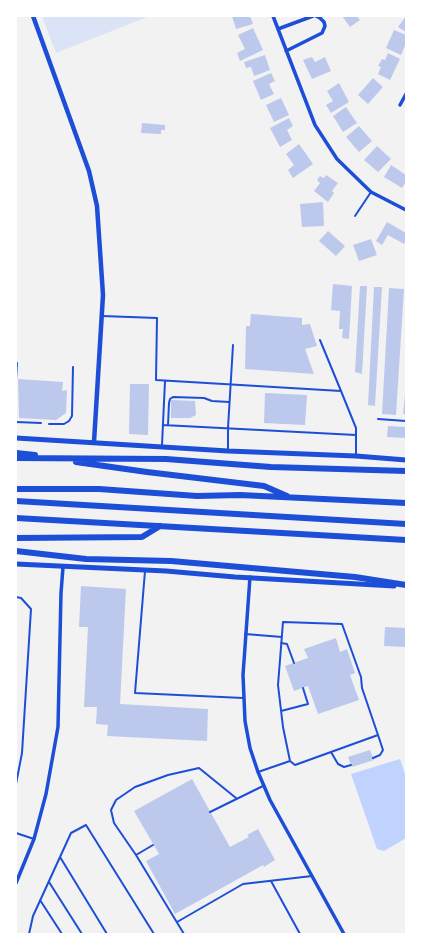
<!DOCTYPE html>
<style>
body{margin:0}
#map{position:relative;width:422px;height:950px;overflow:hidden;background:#f2f2f2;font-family:Bitter,serif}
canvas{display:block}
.frame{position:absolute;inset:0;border:17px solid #fff;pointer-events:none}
</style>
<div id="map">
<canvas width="422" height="950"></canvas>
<div class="frame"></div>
</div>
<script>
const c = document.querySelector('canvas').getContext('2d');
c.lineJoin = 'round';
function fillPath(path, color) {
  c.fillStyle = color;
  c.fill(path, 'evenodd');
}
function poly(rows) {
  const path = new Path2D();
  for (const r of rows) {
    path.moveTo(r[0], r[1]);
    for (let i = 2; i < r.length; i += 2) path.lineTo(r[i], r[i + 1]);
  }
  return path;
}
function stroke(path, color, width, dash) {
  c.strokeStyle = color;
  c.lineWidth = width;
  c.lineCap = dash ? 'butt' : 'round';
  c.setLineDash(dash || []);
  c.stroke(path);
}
fillPath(poly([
 [42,16,150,16,56,53]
]), '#dbe4f7');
fillPath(poly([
 [400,759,406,777,406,838,384,851,377,849,351,774]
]), '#bfd3fe');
fillPath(poly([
 [232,16,250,16,253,24,236,29],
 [342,16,357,16,360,20,350,27],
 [406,16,406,32,398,27],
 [253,28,263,50,240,61,237,53,245,49,238,35],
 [394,30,406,35,406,43,401,55,386,48],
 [388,53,400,59,390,80,378,74,381,67,378,66,382,59,385,60],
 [265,55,270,70,254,76,251,67,246,68,244,62],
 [312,57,315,62,325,57,331,71,312,79,303,60],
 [271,73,275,81,269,84,274,94,261,100,253,81],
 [373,78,383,87,368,104,358,95],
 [339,83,349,102,331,113,326,105,333,101,327,91],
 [281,98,289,115,274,122,266,105],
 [346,107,357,123,343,132,333,116],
 [289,118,293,126,287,130,292,140,280,147,270,128],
 [142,123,165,125,165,130,161,130,161,134,141,133],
 [359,126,372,141,359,152,346,137],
 [299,144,313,164,293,178,288,170,294,165,286,154],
 [377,146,391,159,378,172,364,160],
 [391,165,406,175,406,182,402,188,384,177],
 [326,175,338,183,332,191,334,193,328,202,314,191,320,183,317,180,320,176,324,178],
 [323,202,324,226,302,227,300,204],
 [387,222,406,233,406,241,404,244,388,235,382,245,376,241],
 [328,231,345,246,336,256,319,241],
 [371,239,377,255,359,261,353,245],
 [333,284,352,286,349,339,342,338,343,329,339,329,340,311,331,310],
 [360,286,367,286,362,374,355,372],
 [374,287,382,287,375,406,368,405],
 [389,288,404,289,396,415,382,414],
 [251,314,302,318,302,325,310,324,317,346,305,349,314,374,245,369,246,326,250,326],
 [18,379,63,382,62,391,67,390,66,413,56,420,19,418],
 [130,384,149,384,148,435,129,434],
 [265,393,307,395,305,425,264,423],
 [405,394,406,394,406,414,403,414],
 [171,400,195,401,196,415,190,418,171,418],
 [388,426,406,427,406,438,387,437],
 [81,586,126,589,120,704,208,709,207,741,107,736,108,725,96,724,97,707,84,707,88,627,79,627],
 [385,627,406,628,406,647,384,646],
 [336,638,340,652,347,649,355,673,350,675,359,700,318,714,308,686,294,691,285,666,308,658,304,649],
 [370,750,374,760,352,767,348,757],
 [192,779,230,847,249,837,247,835,258,829,275,860,264,867,263,865,175,914,146,861,159,854,134,811]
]), '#bdc9ec');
stroke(poly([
 [355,216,371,192],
 [102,316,157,318,156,380,341,391,356,428,356,455],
 [320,340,341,391],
 [16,380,17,363],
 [378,419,406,421],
 [16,422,41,423],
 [49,424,64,424,69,421,72,416,73,367],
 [163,425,356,435],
 [168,425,169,403,170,399,173,397,204,398,212,401,229,402],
 [162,445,165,381],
 [228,450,228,428,233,345],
 [145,571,135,693,243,698],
 [16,597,21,598,31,609,22,753,16,784],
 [245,634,282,637],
 [281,643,287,644,294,663],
 [281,711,308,704,303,688],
 [331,752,338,764,344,767,351,765],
 [373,758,380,755,383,750,378,735],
 [258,772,290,761,295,765,378,735,362,688,361,677,342,624,283,622,278,685,283,727,290,761],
 [210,812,263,786],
 [16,833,34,839],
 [136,855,153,845],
 [60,857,107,934],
 [271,881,300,934],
 [49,882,82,934],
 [40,900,62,934],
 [177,922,243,884,312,876],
 [29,934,33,916,71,833,86,825,154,934],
 [184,934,136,855,114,823,111,810,116,800,135,787,168,775,199,768,236,798]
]), '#1d4ed8', 2);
stroke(poly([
 [273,16,315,125,337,159,371,192,406,210],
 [278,29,313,16],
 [286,51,322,33,325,26,324,22,320,18,316,16],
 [400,105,406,94],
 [250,577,243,675,245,721,250,748,258,772,270,800,344,934],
 [16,883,34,839,46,794,58,727,61,593,63,567]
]), '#1d4ed8', 3.5);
stroke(poly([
 [33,16,89,171,97,206,103,295,94,442]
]), '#1d4ed8', 4.5);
stroke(poly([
 [16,438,228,451,356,456,406,460],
 [16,564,166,571,235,577,394,586]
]), '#1d4ed8', 5);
stroke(poly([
 [16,453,35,455],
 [16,458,166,459,271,467,406,471],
 [76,462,147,472,264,486,287,496],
 [16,489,99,489,197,496,240,495,406,503],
 [16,501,406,524],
 [16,518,406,540],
 [16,538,142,537,160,526],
 [16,551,86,559,171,561,355,577,406,585]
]), '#1d4ed8', 6);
</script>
